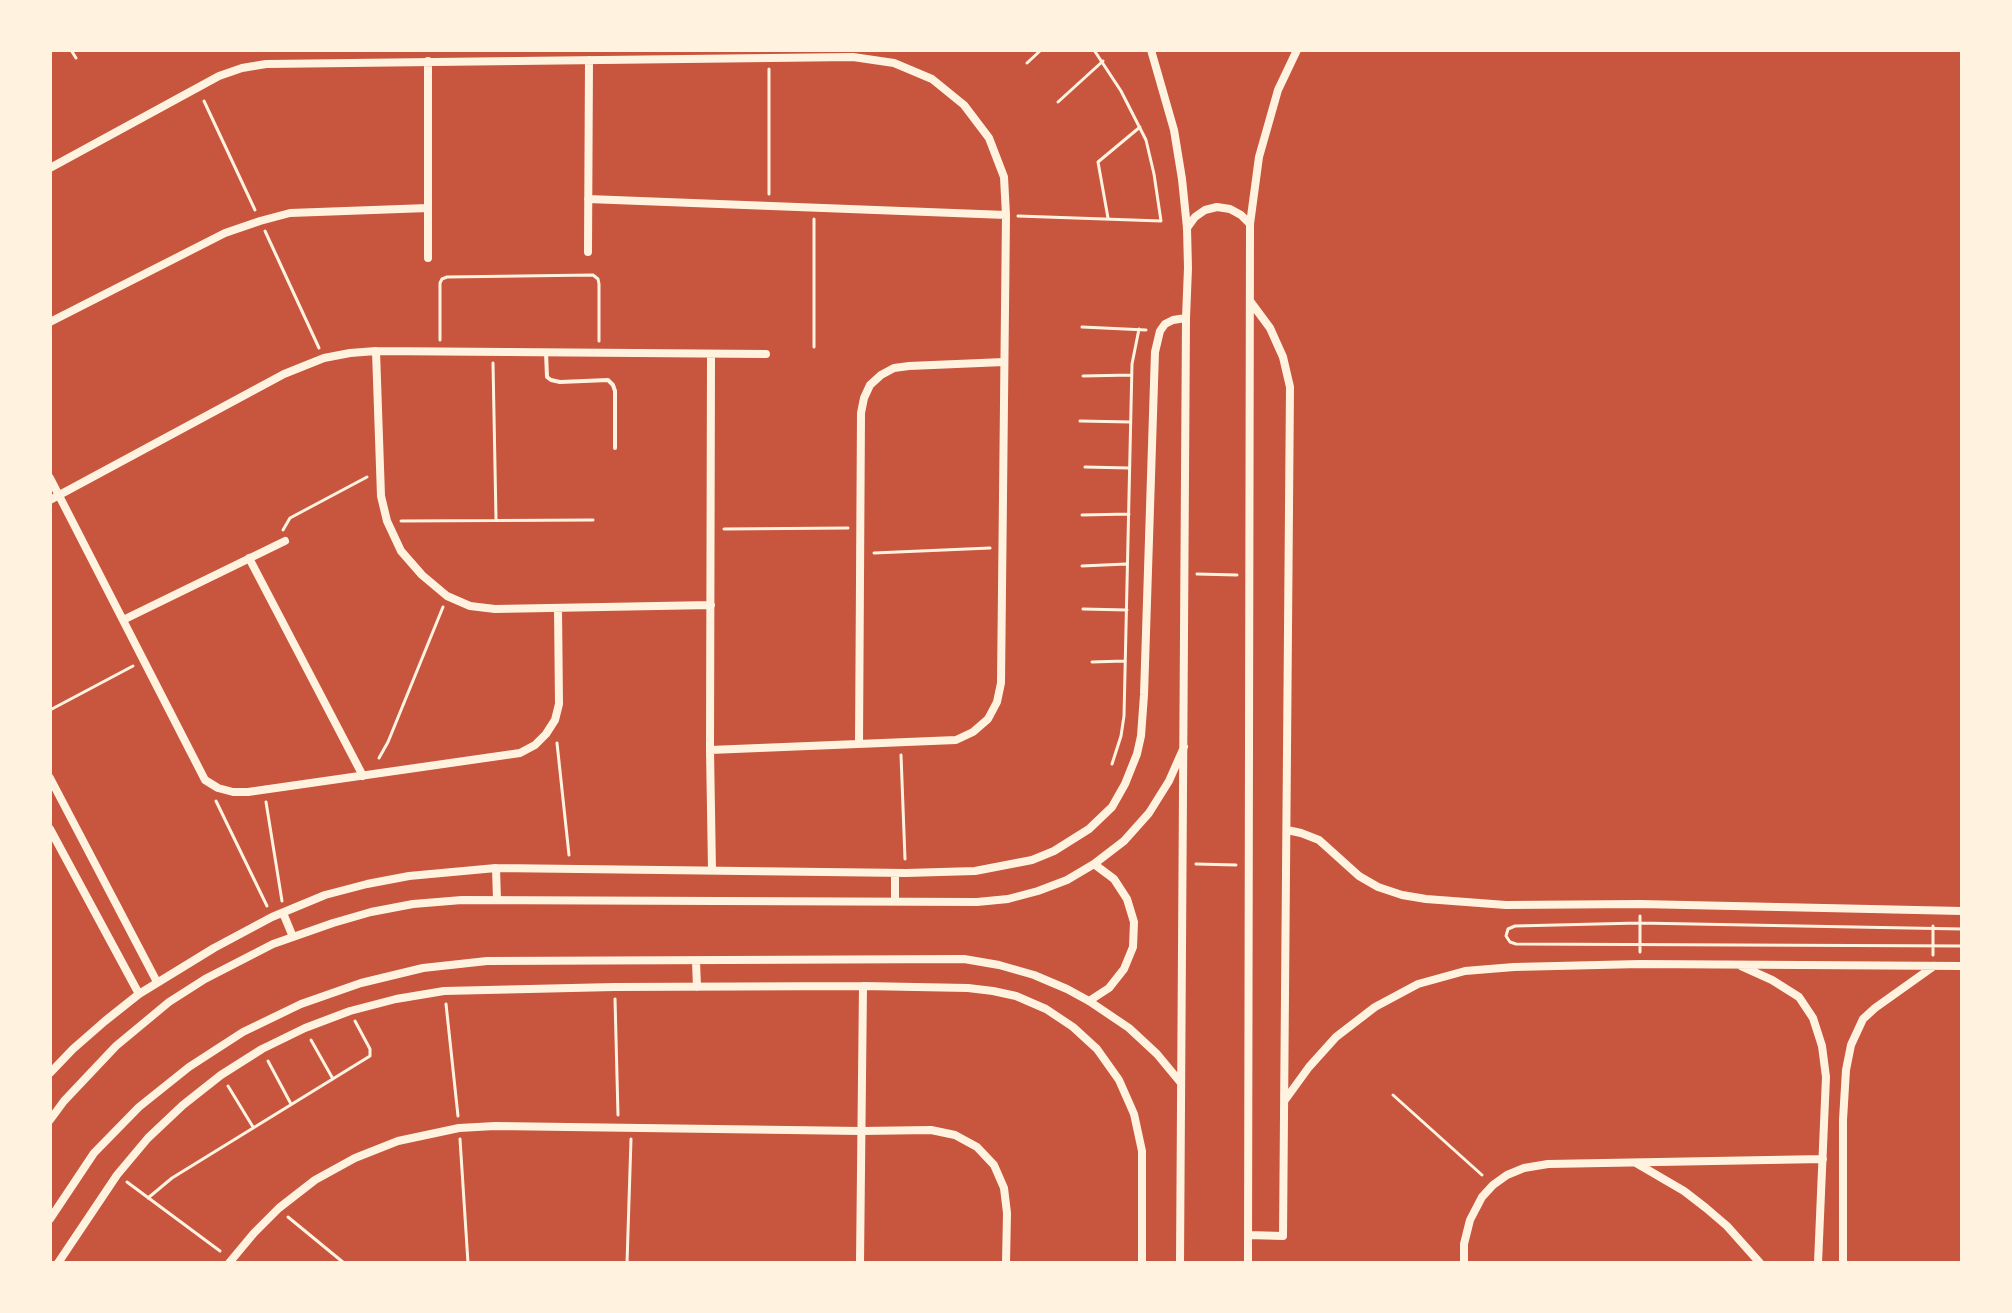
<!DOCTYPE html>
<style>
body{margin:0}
#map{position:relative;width:2012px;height:1313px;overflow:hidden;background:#c8553d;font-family:Spectral,serif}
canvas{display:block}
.frame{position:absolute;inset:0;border:52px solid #fff3e0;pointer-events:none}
</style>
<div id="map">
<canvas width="2012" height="1313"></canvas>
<div class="frame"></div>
</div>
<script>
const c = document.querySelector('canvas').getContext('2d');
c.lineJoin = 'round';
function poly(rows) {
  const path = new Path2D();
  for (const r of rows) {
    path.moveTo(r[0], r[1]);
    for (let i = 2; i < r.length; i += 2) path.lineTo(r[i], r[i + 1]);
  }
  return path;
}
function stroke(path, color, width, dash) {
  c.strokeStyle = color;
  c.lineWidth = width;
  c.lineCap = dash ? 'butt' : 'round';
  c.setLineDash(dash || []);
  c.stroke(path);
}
stroke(poly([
 [71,50,76,58],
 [1027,63,1041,50],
 [204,101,255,210],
 [1058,102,1103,61],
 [769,194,769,69],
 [1018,216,1161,221,1154,174,1146,140,1121,91,1094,50],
 [1108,218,1098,162,1140,127],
 [265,231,319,348],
 [1082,327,1146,330],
 [440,340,440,283,442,279,447,277,593,275,598,279,599,284,599,341],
 [814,347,814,219],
 [493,363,496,519],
 [1083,376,1131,375],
 [1080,421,1130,422],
 [1085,467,1129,468],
 [1082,515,1129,514],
 [401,521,593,520],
 [724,529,848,528],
 [283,530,290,518,367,477],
 [874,553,990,548],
 [1082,566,1126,564],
 [1197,574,1237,575],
 [1083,609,1127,610],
 [1092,662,1124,661],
 [50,710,133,666],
 [557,743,569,855],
 [901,755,905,859],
 [379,758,388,742,443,607],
 [1112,764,1121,736,1124,716,1132,364,1139,329],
 [216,801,267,906],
 [266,802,282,901],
 [1196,864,1236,865],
 [1640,916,1640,952],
 [1933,926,1933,955],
 [1962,929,1639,923,1515,926,1508,929,1506,936,1510,942,1516,944,1962,946],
 [615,999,618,1115],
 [446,1004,458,1116],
 [311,1040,333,1079],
 [268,1061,291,1104],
 [228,1086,253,1127],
 [1393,1095,1482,1175],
 [460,1139,468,1263],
 [127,1182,220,1251],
 [148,1198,172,1178,370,1056,370,1049,355,1021],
 [288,1217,344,1263],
 [627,1263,631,1139]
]), '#fff3e0', 3);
stroke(poly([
 [546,352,547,377,551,380,560,382,608,380,613,385,615,391,615,448]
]), '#fff3e0', 4);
stroke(poly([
 [1151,50,1174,130,1182,179,1187,228,1188,268,1186,318,1180,1263],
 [428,61,428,258],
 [50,168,219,76,242,68,266,64,853,57,894,63,932,79,964,105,989,138,1004,177,1006,215,1001,683,997,702,988,719,973,732,956,740,710,750],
 [588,199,1006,215],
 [1187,228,1195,217,1205,210,1217,207,1230,209,1241,215,1250,224],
 [588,252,589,60],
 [50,322,225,233,260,221,290,213,428,208],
 [376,351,381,496,387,521,401,551,422,575,447,596,470,606,495,609,711,605],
 [711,354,710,750,712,870],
 [50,478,205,780,218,788,233,792,248,792,520,753,535,745,546,734,555,720,559,704,558,608],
 [50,500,284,374,324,358,350,353,376,351,766,354],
 [249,558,363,776],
 [123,620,285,541],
 [859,744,861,413,864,398,870,385,881,375,894,368,909,366,1004,362],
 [50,778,157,982],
 [50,829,139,994],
 [1287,830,1301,833,1319,840,1359,876,1378,887,1402,895,1426,899,1506,905,1640,904,1962,911],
 [496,868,497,900],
 [895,873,895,901],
 [283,913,293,937],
 [696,961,697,987],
 [1741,966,1772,980,1799,997,1813,1018,1822,1046,1826,1077,1818,1263],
 [1089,1001,1109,988,1124,969,1133,947,1134,922,1127,899,1114,879,1094,864],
 [50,1073,73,1049,105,1021,139,994,214,948,272,917,325,895,367,884,409,876,496,868,906,873,975,871,1032,860,1054,851,1089,829,1112,807,1125,784,1137,754,1141,736,1144,695,1155,352,1160,331,1165,324,1173,320,1186,318],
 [1285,1100,1309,1067,1336,1037,1375,1007,1418,984,1465,971,1514,967,1640,964,1962,966],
 [50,1120,64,1101,116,1046,169,1002,205,979,273,944,333,923,371,912,413,904,462,900,977,902,1008,899,1038,891,1067,880,1094,864,1124,841,1149,813,1169,781,1184,747],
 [1636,1163,1684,1191,1706,1208,1727,1226,1760,1263],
 [50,1219,94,1153,139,1107,189,1067,243,1032,301,1004,361,983,423,968,487,961,964,959,999,965,1034,975,1067,989,1089,1001,1129,1028,1157,1054,1181,1083],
 [1248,1235,1283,1236,1290,387,1283,357,1270,328,1250,301],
 [58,1263,117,1175,148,1138,183,1105,221,1075,262,1049,305,1028,350,1011,396,999,444,991,614,987,863,986,968,988,993,991,1016,996,1046,1009,1073,1027,1097,1049,1119,1080,1134,1114,1142,1151,1142,1263],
 [229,1263,254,1233,279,1208,315,1180,355,1158,398,1141,459,1128,495,1126,861,1131,931,1130,955,1135,977,1147,994,1165,1004,1188,1007,1213,1006,1263],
 [860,1263,863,986],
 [1248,1263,1250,224,1259,157,1278,90,1297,50],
 [1464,1263,1464,1244,1470,1220,1482,1197,1493,1185,1507,1175,1524,1168,1548,1164,1823,1159],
 [1843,1263,1843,1120,1846,1070,1851,1045,1863,1019,1875,1008,1934,966]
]), '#fff3e0', 8);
</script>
